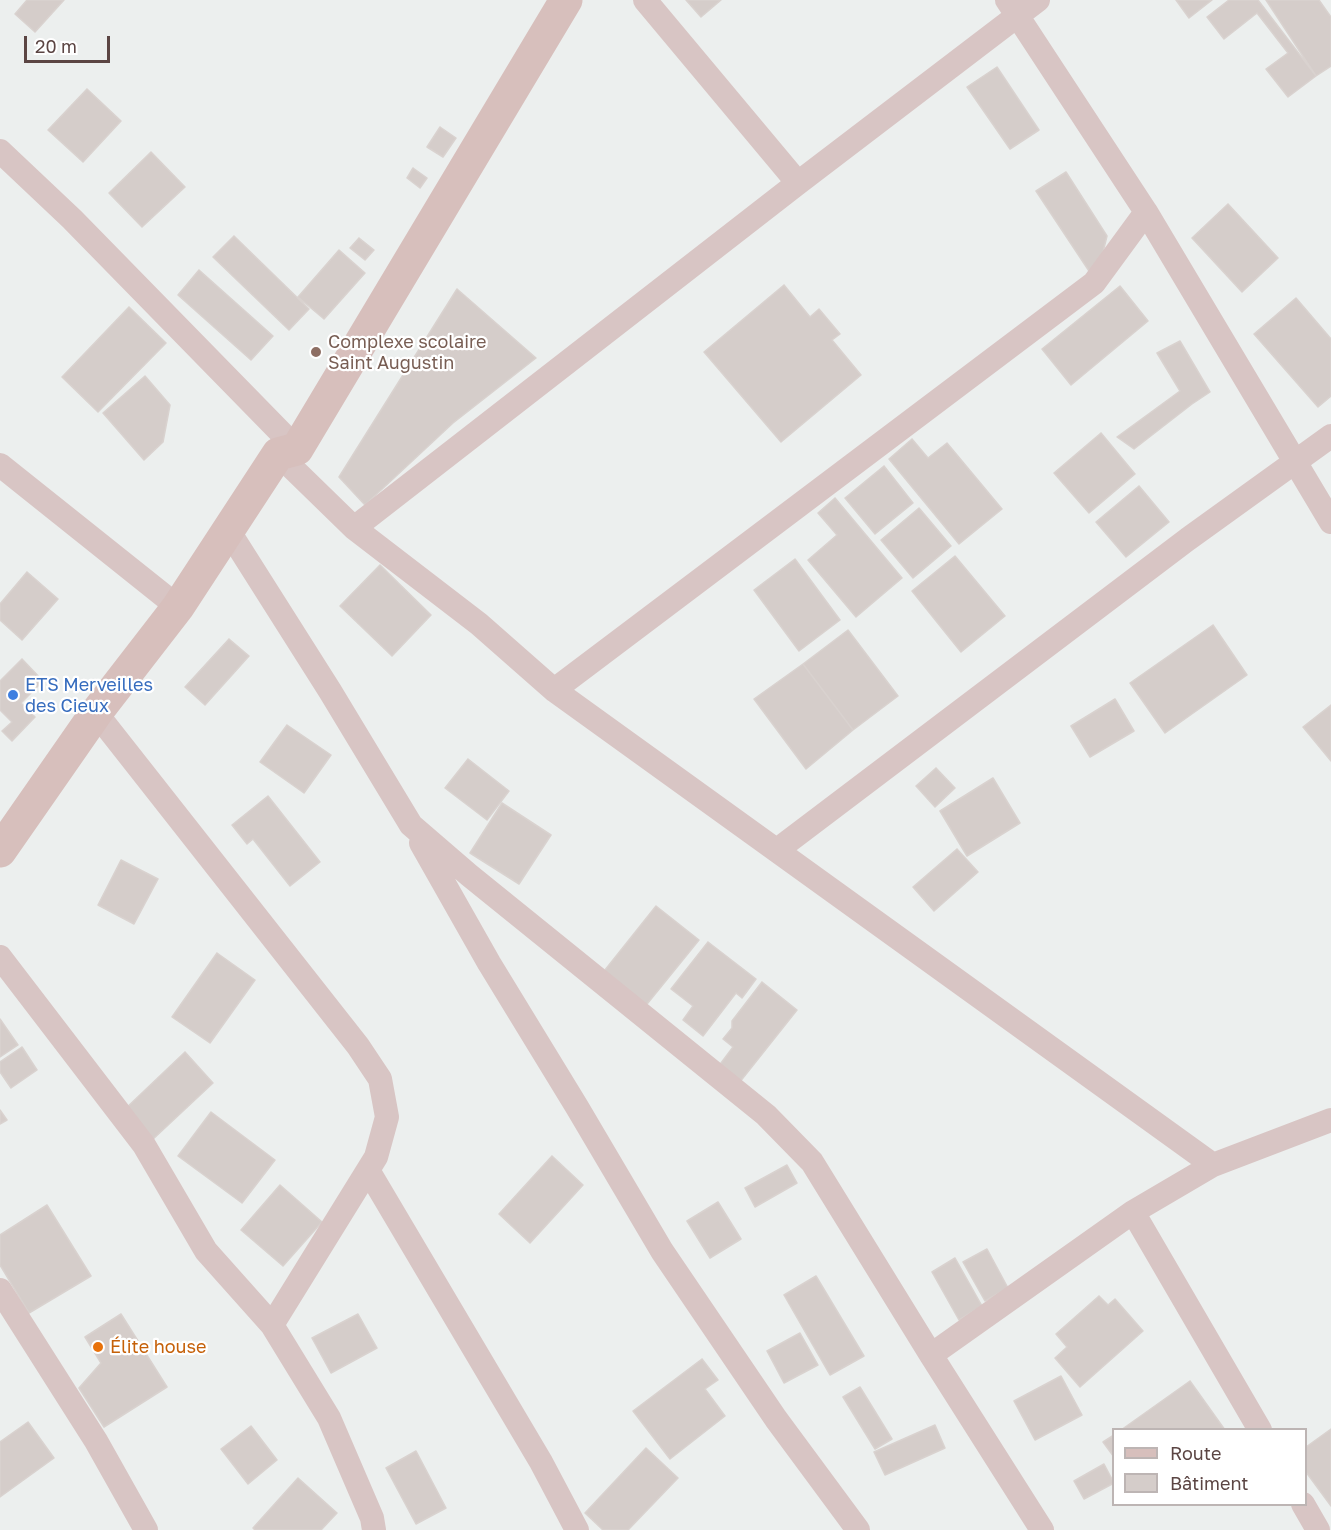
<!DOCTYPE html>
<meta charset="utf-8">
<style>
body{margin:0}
#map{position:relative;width:1331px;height:1530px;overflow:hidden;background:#ecefee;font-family:"Golos Text",sans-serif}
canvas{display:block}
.legend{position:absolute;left:1112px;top:1428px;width:195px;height:78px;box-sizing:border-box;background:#fff;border:2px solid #bdb5b4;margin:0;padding:8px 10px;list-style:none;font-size:18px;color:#5b4543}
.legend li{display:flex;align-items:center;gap:12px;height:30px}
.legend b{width:30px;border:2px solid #bdb5b4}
.scale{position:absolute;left:24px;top:36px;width:86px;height:27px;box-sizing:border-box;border:3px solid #5b4543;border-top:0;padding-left:8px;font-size:18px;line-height:21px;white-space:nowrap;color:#5b4543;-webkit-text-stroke:4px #fff;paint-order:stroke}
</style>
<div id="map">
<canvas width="1331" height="1530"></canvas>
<ul class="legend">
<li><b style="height:8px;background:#d7bfbc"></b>Route</li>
<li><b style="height:16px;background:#d5cdca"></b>Bâtiment</li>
</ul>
<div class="scale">20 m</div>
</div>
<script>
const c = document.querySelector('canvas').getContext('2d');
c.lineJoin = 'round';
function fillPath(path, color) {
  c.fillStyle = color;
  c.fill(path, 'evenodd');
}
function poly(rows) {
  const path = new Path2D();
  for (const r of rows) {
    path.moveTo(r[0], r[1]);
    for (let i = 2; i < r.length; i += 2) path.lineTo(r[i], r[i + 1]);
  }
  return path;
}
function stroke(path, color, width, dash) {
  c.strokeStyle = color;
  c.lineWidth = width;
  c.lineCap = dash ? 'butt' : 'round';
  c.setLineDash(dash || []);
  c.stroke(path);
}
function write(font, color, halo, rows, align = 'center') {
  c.font = font + ' "Golos Text",sans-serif';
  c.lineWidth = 4.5;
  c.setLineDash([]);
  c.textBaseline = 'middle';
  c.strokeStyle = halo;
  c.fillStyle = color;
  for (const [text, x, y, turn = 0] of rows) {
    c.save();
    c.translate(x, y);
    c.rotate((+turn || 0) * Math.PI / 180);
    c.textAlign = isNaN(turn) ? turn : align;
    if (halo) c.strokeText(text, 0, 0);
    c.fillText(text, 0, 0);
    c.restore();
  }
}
const building = poly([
 [27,0,64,0,35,32,15,14,27,0],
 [686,0,721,0,701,17,686,0],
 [1176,0,1212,0,1189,18,1176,0],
 [1229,0,1258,0,1316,76,1288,97,1266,69,1288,53,1257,13,1224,39,1207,17,1229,0],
 [1266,0,1319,0,1331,17,1331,66,1316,76,1266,0],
 [997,67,1039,130,1010,149,967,87,997,67],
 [87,89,121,121,83,162,48,130,87,89],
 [440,127,456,138,443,157,427,147,440,127],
 [151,152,185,187,142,227,109,193,151,152],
 [413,168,427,178,420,188,407,178,413,168],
 [1066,172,1107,236,1100,264,1089,271,1036,191,1066,172],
 [1228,204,1278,258,1242,292,1192,238,1228,204],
 [234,236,309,309,289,330,213,257,234,236],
 [359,238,374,250,365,260,350,248,359,238],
 [339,250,365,273,324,319,298,297,339,250],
 [199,270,273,336,251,360,178,295,199,270],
 [784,285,810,317,819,309,840,334,832,340,861,375,781,442,704,352,784,285],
 [1120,286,1148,321,1071,385,1042,349,1120,286],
 [457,289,536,358,453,423,365,505,339,477,457,289],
 [1296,298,1331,339,1331,396,1318,407,1254,334,1296,298],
 [129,307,166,343,98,412,62,377,129,307],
 [1180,341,1210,392,1192,404,1134,449,1117,437,1180,391,1157,353,1180,341],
 [145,376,170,405,163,442,144,460,103,413,145,376],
 [1101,433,1135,474,1089,513,1054,473,1101,433],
 [912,439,928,458,947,443,1002,509,959,544,889,459,912,439],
 [884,466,913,503,875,534,845,498,884,466],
 [1139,486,1169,522,1126,557,1096,522,1139,486],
 [835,498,902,578,856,617,808,560,837,535,818,513,835,498],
 [919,508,951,546,913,578,881,540,919,508],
 [955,556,1005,616,961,652,912,591,955,556],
 [795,559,840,620,799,651,754,590,795,559],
 [380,565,431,615,392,656,340,606,380,565],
 [27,572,58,599,22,640,0,620,0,604,27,572],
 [1213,625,1247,675,1165,733,1130,683,1213,625],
 [848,630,898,696,853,730,803,664,848,630],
 [229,639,249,656,205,705,185,687,229,639],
 [22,659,43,681,21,703,35,717,12,741,2,731,12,722,0,710,0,681,22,659],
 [803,664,853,730,806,769,754,699,803,664],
 [1115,699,1134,731,1090,757,1071,726,1115,699],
 [1331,705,1331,761,1303,727,1331,705],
 [287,725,331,755,304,793,260,762,287,725],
 [468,759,509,791,487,820,445,788,468,759],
 [936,768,955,788,935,807,916,786,936,768],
 [993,778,1020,823,967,856,940,811,993,778],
 [268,796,320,862,290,886,253,839,247,844,232,825,268,796],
 [502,803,551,835,519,884,470,853,502,803],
 [957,849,978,872,934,911,913,887,957,849],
 [121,860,158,879,134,924,98,905,121,860],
 [656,906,699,940,643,1009,601,975,656,906],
 [708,942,756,979,742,998,736,993,703,1036,683,1020,693,1006,671,989,708,942],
 [217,953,255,980,210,1043,172,1017,217,953],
 [762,982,797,1010,739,1083,718,1067,733,1047,723,1039,732,1028,732,1021,762,982],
 [0,1019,18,1045,0,1057,0,1019],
 [22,1047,37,1070,11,1088,0,1072,0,1062,22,1047],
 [185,1052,213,1083,151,1141,123,1111,185,1052],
 [0,1110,7,1120,0,1124,0,1110],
 [211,1112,275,1160,242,1203,178,1156,211,1112],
 [552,1156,583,1185,530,1243,499,1214,552,1156],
 [787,1165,797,1183,755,1207,745,1188,787,1165],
 [280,1185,322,1222,283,1266,241,1230,280,1185],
 [718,1202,741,1239,710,1258,687,1221,718,1202],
 [47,1205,91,1276,29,1313,0,1265,0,1235,47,1205],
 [987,1249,1008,1288,985,1301,963,1262,987,1249],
 [955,1258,982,1306,959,1320,932,1272,955,1258],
 [816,1276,864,1356,830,1375,784,1295,816,1276],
 [1099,1296,1108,1305,1115,1299,1143,1331,1080,1387,1055,1358,1067,1347,1056,1334,1099,1296],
 [121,1314,167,1387,104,1427,79,1388,101,1363,85,1337,121,1314],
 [358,1314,377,1348,331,1373,312,1338,358,1314],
 [800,1333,818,1365,784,1383,767,1351,800,1333],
 [702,1359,718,1380,705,1389,725,1416,670,1459,633,1411,702,1359],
 [1061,1376,1082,1415,1035,1440,1014,1401,1061,1376],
 [1190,1381,1225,1430,1121,1430,1190,1381],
 [860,1387,892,1439,875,1449,843,1397,860,1387],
 [28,1422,54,1458,0,1497,0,1442,28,1422],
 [935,1425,945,1448,885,1475,874,1452,935,1425],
 [251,1426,277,1460,248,1484,221,1449,251,1426],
 [1331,1429,1331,1506,1306,1472,1306,1447,1331,1429],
 [1114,1435,1114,1457,1103,1442,1114,1435],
 [646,1448,678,1478,628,1530,603,1530,585,1513,646,1448],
 [416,1451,446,1508,416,1524,386,1468,416,1451],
 [1104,1464,1114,1483,1084,1499,1074,1481,1104,1464],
 [298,1478,337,1513,321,1530,255,1530,253,1528,298,1478]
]);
fillPath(building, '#d5cdca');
stroke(building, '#d9d2cf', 1.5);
stroke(poly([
 [645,0,798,183],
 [1007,0,1146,212,1331,522],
 [0,151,72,219,297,449],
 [278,454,354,528,479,624,554,690,1213,1165],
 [0,465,178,607],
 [354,528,798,183,1038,0],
 [228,530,330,691,411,825,469,875,766,1115,812,1162,931,1355,1042,1530],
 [554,690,1094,283,1146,212],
 [96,713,358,1046,380,1079,387,1117,376,1157,272,1325],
 [421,843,489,963,577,1107,662,1251,776,1419,858,1530],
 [777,850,1188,539,1331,436],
 [0,957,144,1145,206,1251,272,1325,329,1418,372,1518,374,1530],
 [368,1170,541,1462,577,1530],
 [1133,1212,1260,1430],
 [0,1290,96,1441,146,1530],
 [931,1355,1133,1212,1213,1165,1331,1120],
 [1303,1504,1318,1530]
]), '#d8c5c4', 24);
stroke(poly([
 [0,851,96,713,178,607,278,454,297,449,566,0]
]), '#d7bfbc', 33);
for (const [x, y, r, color] of [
 [316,352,6,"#8d6e63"],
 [13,695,6,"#3f7fe0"],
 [98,1347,6,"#e8710a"]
]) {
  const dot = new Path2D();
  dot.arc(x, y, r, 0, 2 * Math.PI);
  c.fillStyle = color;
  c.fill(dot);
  stroke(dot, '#fff', 2);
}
write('18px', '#785e54', '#fff', [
 ["Complexe scolaire",328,342],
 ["Saint Augustin",328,363]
], 'left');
write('18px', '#366cbe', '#fff', [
 ["ETS Merveilles",25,685],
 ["des Cieux",25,706]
], 'left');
write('18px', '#c56008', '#fff', [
 ["Élite house",110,1347]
], 'left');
</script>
